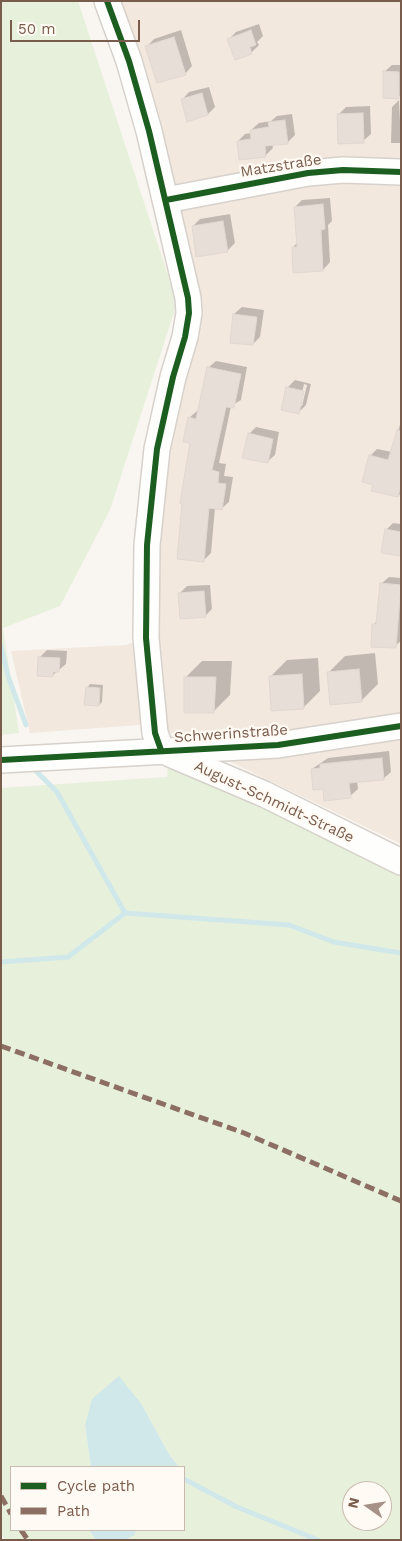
<!DOCTYPE html>
<meta charset="utf-8">
<style>
body{margin:0}
#map{position:relative;width:402px;height:1541px;overflow:hidden;background:#f9f5f0;font-family:"Work Sans",sans-serif}
canvas{display:block}
.frame{position:absolute;inset:0;border:2px solid #7a5c4d;pointer-events:none}
.legend{position:absolute;left:10px;top:1466px;width:175px;height:65px;box-sizing:border-box;background:#fffaf3;border:1px solid #cabbb1;margin:0;padding:6px 9px;list-style:none;font-size:15px;color:#7a5c4d}
.legend li{display:flex;align-items:center;gap:10px;height:25px}
.legend b{width:25px;border:1px solid #cabbb1}
.north{position:absolute;left:342px;top:1481px;width:50px;height:50px;box-sizing:border-box;background:#fffaf3;border:1px solid #cabbb1;border-radius:50%;rotate:283deg;font-size:14px;font-weight:700;line-height:20px;text-align:center;color:#7a5c4d}
.north::after{content:'';display:block;margin:auto;width:18px;height:22px;background:#a69286;clip-path:polygon(50% 0,100% 100%,50% 72%,0 100%)}
.scale{position:absolute;left:10px;top:20px;width:130px;height:22px;box-sizing:border-box;border:2px solid #7a5c4d;border-top:0;padding-left:6px;font-size:15px;line-height:18px;white-space:nowrap;color:#7a5c4d;-webkit-text-stroke:4px #fffaf3;paint-order:stroke}
</style>
<div id="map">
<canvas width="402" height="1541"></canvas>
<div class="frame"></div>
<ul class="legend">
<li><b style="height:6px;background:#1b5e20"></b>Cycle path</li>
<li><b style="height:6px;background:#8d6e63"></b>Path</li>
</ul>
<div class="north">N</div>
<div class="scale">50 m</div>
</div>
<script>
const c = document.querySelector('canvas').getContext('2d');
c.lineJoin = 'round';
function fillPath(path, color) {
  c.fillStyle = color;
  c.fill(path, 'evenodd');
}
function poly(rows) {
  const path = new Path2D();
  for (const r of rows) {
    path.moveTo(r[0], r[1]);
    for (let i = 2; i < r.length; i += 2) path.lineTo(r[i], r[i + 1]);
  }
  return path;
}
function stroke(path, color, width, dash) {
  c.strokeStyle = color;
  c.lineWidth = width;
  c.lineCap = dash ? 'butt' : 'round';
  c.setLineDash(dash || []);
  c.stroke(path);
}
function write(font, color, halo, rows, align = 'center') {
  c.font = font + ' "Work Sans",sans-serif';
  c.lineWidth = 4.5;
  c.setLineDash([]);
  c.textBaseline = 'middle';
  c.strokeStyle = halo;
  c.fillStyle = color;
  for (const [text, x, y, turn = 0] of rows) {
    c.save();
    c.translate(x, y);
    c.rotate((+turn || 0) * Math.PI / 180);
    c.textAlign = isNaN(turn) ? turn : align;
    if (halo) c.strokeText(text, 0, 0);
    c.fillText(text, 0, 0);
    c.restore();
  }
}
fillPath(poly([
 [101,1,401,1,401,844,152,724,30,733,11,651,126,645,159,633,157,602,158,543,168,456,191,352,185,308]
]), '#f2e8de');
fillPath(poly([
 [1,1,78,1,177,303,110,510,60,606,3,628,19,733,1,735],
 [169,757,401,870,401,1540,125,1540,135,1535,136,1530,184,1530,184,1484,189,1481,184,1474,184,1467,179,1467,170,1456,142,1405,85,1425,91,1467,11,1467,11,1530,89,1530,96,1540,5,1540,1,1534,1,788,167,777],
 [352,1491,382,1491,382,1521,352,1521]
]), '#e7f0db');
fillPath(poly([
 [119,1376,142,1405,170,1456,179,1467,91,1467,85,1425,92,1399],
 [89,1530,136,1530,135,1535,125,1540,96,1540]
]), '#d0e8ea');
fillPath(poly([
 [259,24,263,36,257,42,259,45,251,53,229,39,236,32],
 [181,30,192,66,185,74,147,46,154,39],
 [392,65,401,65,401,95,398,97,384,72],
 [209,87,215,107,208,114,182,100,189,92],
 [399,100,401,143,391,143,392,107],
 [370,106,371,134,363,141,338,115,346,107],
 [292,114,295,135,287,143,272,144,273,148,265,156,238,141,245,134,252,133,251,130,259,123,271,121,277,116],
 [330,198,332,221,328,225,330,262,323,270,293,247,298,242,295,207,302,200],
 [230,214,235,243,227,251,193,226,200,219],
 [242,307,264,310,260,337,253,344,234,314],
 [216,361,247,367,241,400,231,406,219,463,226,464,224,476,233,477,229,502,221,509,215,508,211,553,204,560,189,418,197,411,199,411,208,368],
 [295,380,311,384,306,405,298,413,287,388],
 [304,384,307,385,302,406,299,406],
 [401,421,401,493,398,496,374,484,370,456,377,449,392,452],
 [256,427,279,432,275,455,267,462,249,434],
 [393,523,401,524,401,554,386,530],
 [389,577,401,578,401,641,395,646,374,624,378,620,381,584],
 [210,585,212,609,205,616,179,594,187,586],
 [47,650,67,651,66,664,53,675,39,658],
 [375,653,378,684,362,700,328,673,345,656],
 [318,658,320,691,303,708,270,677,287,660],
 [202,661,232,661,230,695,213,712,185,678],
 [90,684,103,685,102,702,99,705,87,688],
 [389,751,391,772,383,779,357,781,358,789,350,796,312,769,328,758]
]), '#0003');
stroke(poly([
 [1,646,8,676,26,725],
 [32,767,57,792,125,913],
 [1,962,68,957,125,913,289,925,334,942,401,953],
 [184,1479,237,1507,318,1540]
]), '#d0e8ea', 5);
const building = poly([
 [251,30,256,45,250,47,252,54,235,60,227,39,251,30],
 [174,37,186,75,157,83,145,46,174,37],
 [383,71,399,72,399,99,383,98,383,71],
 [202,93,208,115,187,122,181,99,202,93],
 [363,113,364,143,338,144,337,114,363,113],
 [285,120,288,144,265,146,266,157,239,160,237,141,251,139,250,130,269,127,268,122,285,120],
 [323,204,325,229,321,230,323,271,293,273,292,247,297,247,294,207,323,204],
 [223,221,228,252,196,257,192,226,223,221],
 [233,314,257,317,253,345,230,343,233,314],
 [207,367,241,374,234,408,226,407,212,470,219,472,218,483,226,484,222,510,209,508,204,562,177,559,182,504,180,503,190,443,183,442,188,417,196,419,207,367],
 [286,387,304,391,299,414,281,410,286,387],
 [397,430,401,431,401,485,398,497,371,491,373,485,362,482,369,455,388,460,397,430],
 [248,433,273,439,268,463,242,458,248,433],
 [385,529,401,532,401,556,381,553,385,529],
 [380,583,401,585,396,648,371,647,372,624,376,624,380,583],
 [204,591,206,617,180,619,178,593,204,591],
 [38,657,60,658,59,672,53,672,53,677,37,676,38,657],
 [359,669,362,702,330,705,327,672,359,669],
 [302,674,304,709,271,711,269,676,302,674],
 [184,677,216,677,214,713,184,713,184,677],
 [86,687,100,688,99,706,84,705,86,687],
 [382,758,384,780,349,783,351,798,324,801,323,789,313,790,311,769,320,768,320,764,382,758]
]);
fillPath(building, '#e6ded7');
stroke(building, '#e2d8d2', 1);
const minor = poly([
 [107,1,129,61,149,131,188,298,189,313,185,337,173,377,157,449,147,545,146,638,155,733,161,750],
 [166,200,308,173,343,170,401,172],
 [170,754,264,794,401,862],
 [1,760,278,745,401,726]
]);
stroke(minor, '#d7d1cb', 28);
stroke(minor, '#fefefd', 25);
stroke(poly([
 [1,1046,244,1133,401,1201],
 [1,1496,11,1514],
 [21,1530,28,1540]
]), '#8d6e63', 5, [10, 5]);
stroke(poly([
 [107,1,129,61,149,131,188,298,189,313,185,337,173,377,157,449,147,545,146,638,155,733,161,750],
 [166,200,308,173,343,170,401,172],
 [1,760,278,745,401,726]
]), '#1b5e20', 6);
write('15px', '#7a5c4d', '#fffaf3', [
 ["Matzstraße",281,166,-9],
 ["Schwerinstraße",231,734,-4],
 ["August-Schmidt-Straße",274,802,25]
]);
</script>
